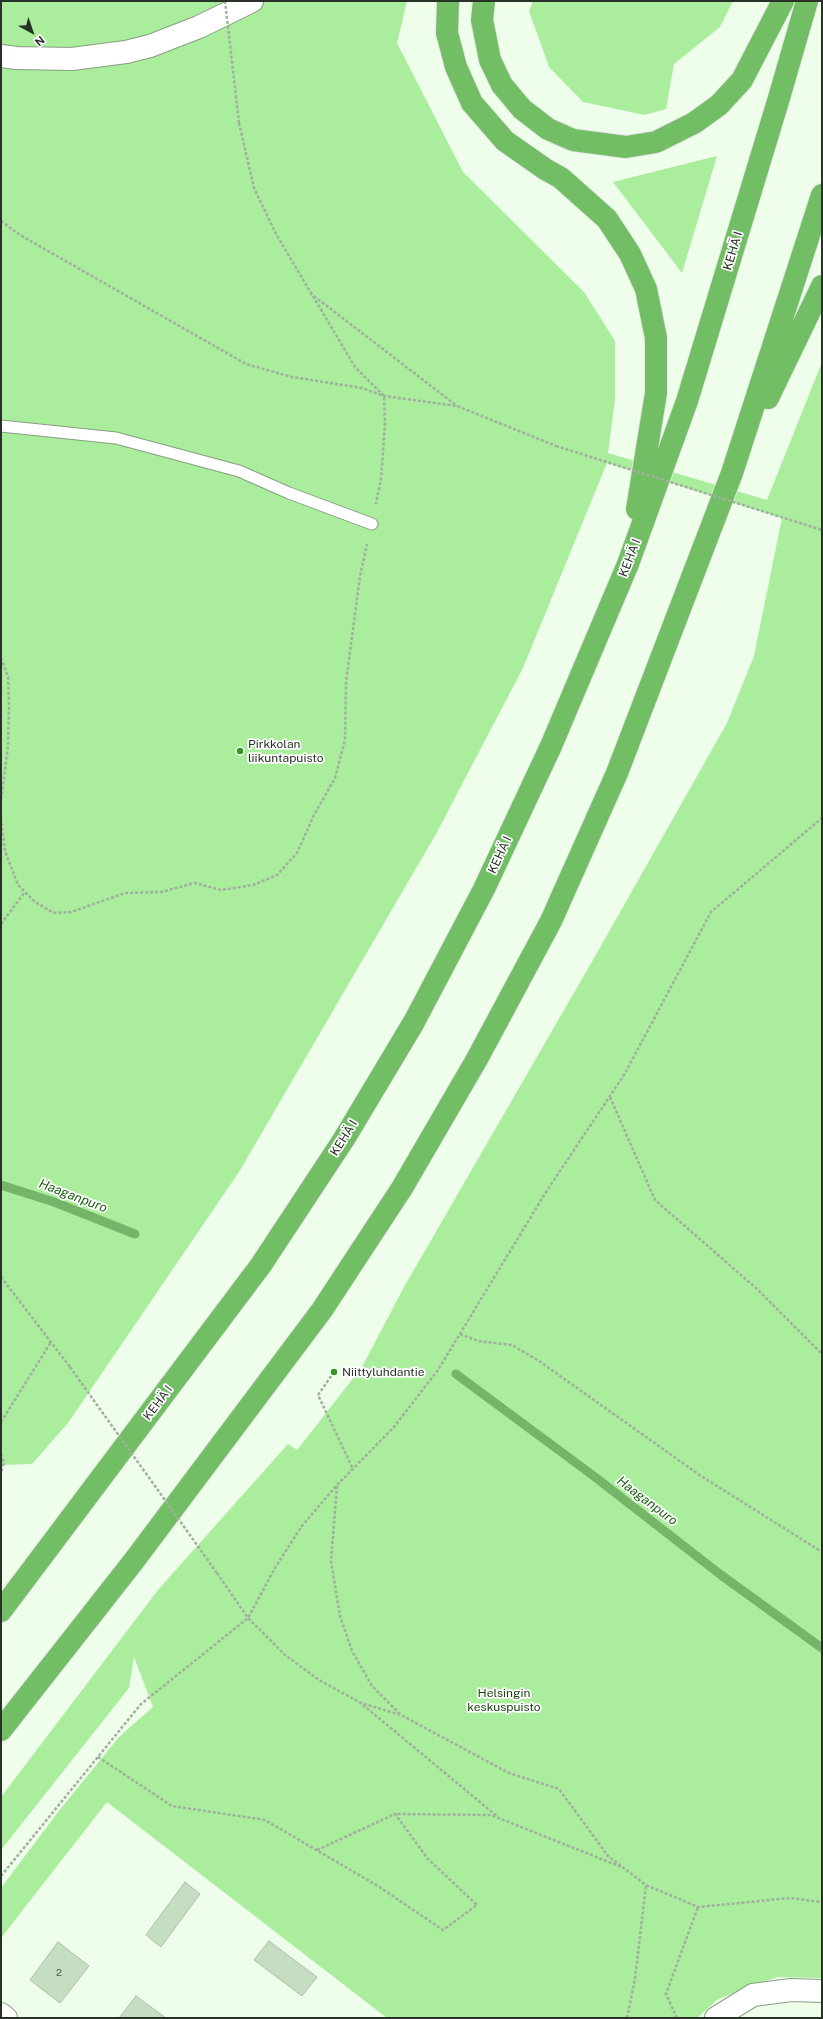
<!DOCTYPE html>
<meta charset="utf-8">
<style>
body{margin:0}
#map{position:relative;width:823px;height:2019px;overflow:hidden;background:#eefeeb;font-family:"Public Sans",sans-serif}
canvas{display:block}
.frame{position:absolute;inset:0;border:2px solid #273125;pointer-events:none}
.north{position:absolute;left:12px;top:12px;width:40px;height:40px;-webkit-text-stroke:3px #fff;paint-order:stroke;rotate:140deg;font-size:11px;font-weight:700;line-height:16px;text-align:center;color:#273125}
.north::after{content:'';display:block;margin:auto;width:14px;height:18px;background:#273125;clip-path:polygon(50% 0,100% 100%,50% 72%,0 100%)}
</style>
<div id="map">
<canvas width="823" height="2019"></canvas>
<div class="frame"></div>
<div class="north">N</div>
</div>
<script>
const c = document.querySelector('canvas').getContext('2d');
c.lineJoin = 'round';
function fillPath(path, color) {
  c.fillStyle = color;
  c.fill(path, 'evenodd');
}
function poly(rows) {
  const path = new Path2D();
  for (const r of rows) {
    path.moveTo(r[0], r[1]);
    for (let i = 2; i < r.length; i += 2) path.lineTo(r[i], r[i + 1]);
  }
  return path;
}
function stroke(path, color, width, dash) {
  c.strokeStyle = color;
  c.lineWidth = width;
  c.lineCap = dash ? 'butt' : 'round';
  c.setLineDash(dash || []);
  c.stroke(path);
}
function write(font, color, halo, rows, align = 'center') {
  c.font = font + ' "Public Sans",sans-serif';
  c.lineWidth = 3.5;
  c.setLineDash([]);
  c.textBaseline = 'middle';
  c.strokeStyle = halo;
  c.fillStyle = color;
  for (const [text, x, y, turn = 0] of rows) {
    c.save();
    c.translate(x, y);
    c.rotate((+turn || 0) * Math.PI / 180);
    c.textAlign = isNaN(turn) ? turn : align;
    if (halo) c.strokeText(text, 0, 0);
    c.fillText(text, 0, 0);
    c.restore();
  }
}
fillPath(poly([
 [1,1,407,1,397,43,463,172,584,292,615,341,615,400,608,453,767,500,822,362,822,1978,777,1977,718,1999,697,2018,387,2018,107,1802,1,1938,1,1888,58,1812,119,1737,153,1707,134,1657,129,1688,1,1850,1,1797,158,1590,288,1444,297,1450,362,1367,404,1287,597,953,727,723,754,656,782,518,607,463,523,668,436,834,239,1172,68,1423,32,1464,1,1465],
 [533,1,733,1,720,27,674,64,666,109,645,115,583,102,549,67,529,11],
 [717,156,682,273,613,182]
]), '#a9ed9d');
stroke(poly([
 [1,1185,54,1202,135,1234],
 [456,1374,595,1477,721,1575,822,1648]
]), '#74b569', 9);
const building = poly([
 [185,1882,200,1894,161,1947,146,1935,185,1882],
 [269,1941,317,1977,302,1996,254,1960,269,1941],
 [58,1942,89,1966,60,2003,30,1980,58,1942],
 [136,1996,166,2018,119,2018,136,1996]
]);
fillPath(building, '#c5dec1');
stroke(building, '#a8c0a3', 1);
const service = poly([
 [1,426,116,438,239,471,289,493,372,524]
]);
const minor = poly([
 [1,56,16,58,72,59,126,52,150,46,199,27,252,1],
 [1,2014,6,2018],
 [716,2018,753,1995,791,1990,822,1991]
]);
const trunk = poly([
 [448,1,447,33,456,67,472,103,505,141,545,169,561,178,607,219,630,254,646,289,656,338,656,393,637,509],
 [484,1,482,20,490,60,502,85,522,109,548,129,573,140,626,147,656,142,694,123,719,105,742,80,783,1],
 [768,398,822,286],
 [1,1611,261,1265,344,1139,414,1022,484,889,551,746,628,564,687,401,779,98,807,1],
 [1,1730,133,1562,322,1310,402,1188,477,1059,551,921,617,773,732,473,822,195]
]);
stroke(service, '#879e82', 13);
stroke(minor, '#879e82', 24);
stroke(trunk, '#e5e6e5', 24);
stroke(poly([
 [239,123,254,188,276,234,355,367,384,396,385,423,381,479,376,504],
 [1,221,20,235,246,364,292,377,362,388,384,396,457,406,556,446],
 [310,293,457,406],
 [1,658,8,677,9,705,8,746,1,801],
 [1,818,5,851,18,885,35,902,54,913,71,912,125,893,161,892,195,883,221,890,253,885,277,875,297,853,314,815,335,778,345,740,346,682,360,576,367,544],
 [1,924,25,892],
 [610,1097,655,1200,756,1288,822,1354],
 [1,1277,70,1367],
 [460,1334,478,1341,512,1345,539,1361,701,1476,822,1552],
 [334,1372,318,1395,353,1469],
 [1,1422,51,1342],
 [1,1454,4,1462,1,1473],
 [337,1486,331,1561,340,1616,352,1651,372,1686,401,1715],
 [217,1573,248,1618,285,1655,319,1680,361,1703,401,1715,509,1773,559,1789,608,1856,646,1885,698,1907,790,1898,822,1902],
 [363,1705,498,1817],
 [98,1757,172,1806,265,1820,378,1886,443,1930,477,1905,428,1859,395,1814,491,1815,624,1868],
 [317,1850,395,1814],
 [1,1876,141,1704,248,1618,275,1568,301,1527,337,1485,394,1427,438,1370,546,1192,624,1075,711,912,822,818],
 [627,2018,635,1979,646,1885],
 [677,2018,666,1994,698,1907]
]), '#a2af9f', 2.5, [3, 2]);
stroke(service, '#fff', 11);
stroke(minor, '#fff', 22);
stroke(trunk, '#72be64', 22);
stroke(poly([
 [225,1,239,123],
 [556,446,822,530],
 [70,1367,217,1573]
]), '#a2af9f', 2.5, [3, 2]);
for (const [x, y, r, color] of [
 [240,751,4,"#32971d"],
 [334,1372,4,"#32971d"]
]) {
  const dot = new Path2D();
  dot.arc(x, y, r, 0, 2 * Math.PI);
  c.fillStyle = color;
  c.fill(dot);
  stroke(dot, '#fff', 1.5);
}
write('10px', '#4e5c4c', null, [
 ["2",59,1973]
]);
write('12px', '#273125', '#fff', [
 ["KEHÄ I",733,251,-73],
 ["KEHÄ I",630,558,-69],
 ["KEHÄ I",500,855,-65],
 ["KEHÄ I",344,1138,-58],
 ["KEHÄ I",158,1403,-53]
]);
write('12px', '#273125', '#fff', [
 ["Pirkkolan",248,744],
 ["liikuntapuisto",248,758],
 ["Niittyluhdantie",342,1372]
], 'left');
write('12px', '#184410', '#fff', [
 ["Helsingin",504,1693],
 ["keskuspuisto",504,1707]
]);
write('italic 13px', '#206014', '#fff', [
 ["Haaganpuro",73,1196,21],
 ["Haaganpuro",647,1501,37]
]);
</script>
